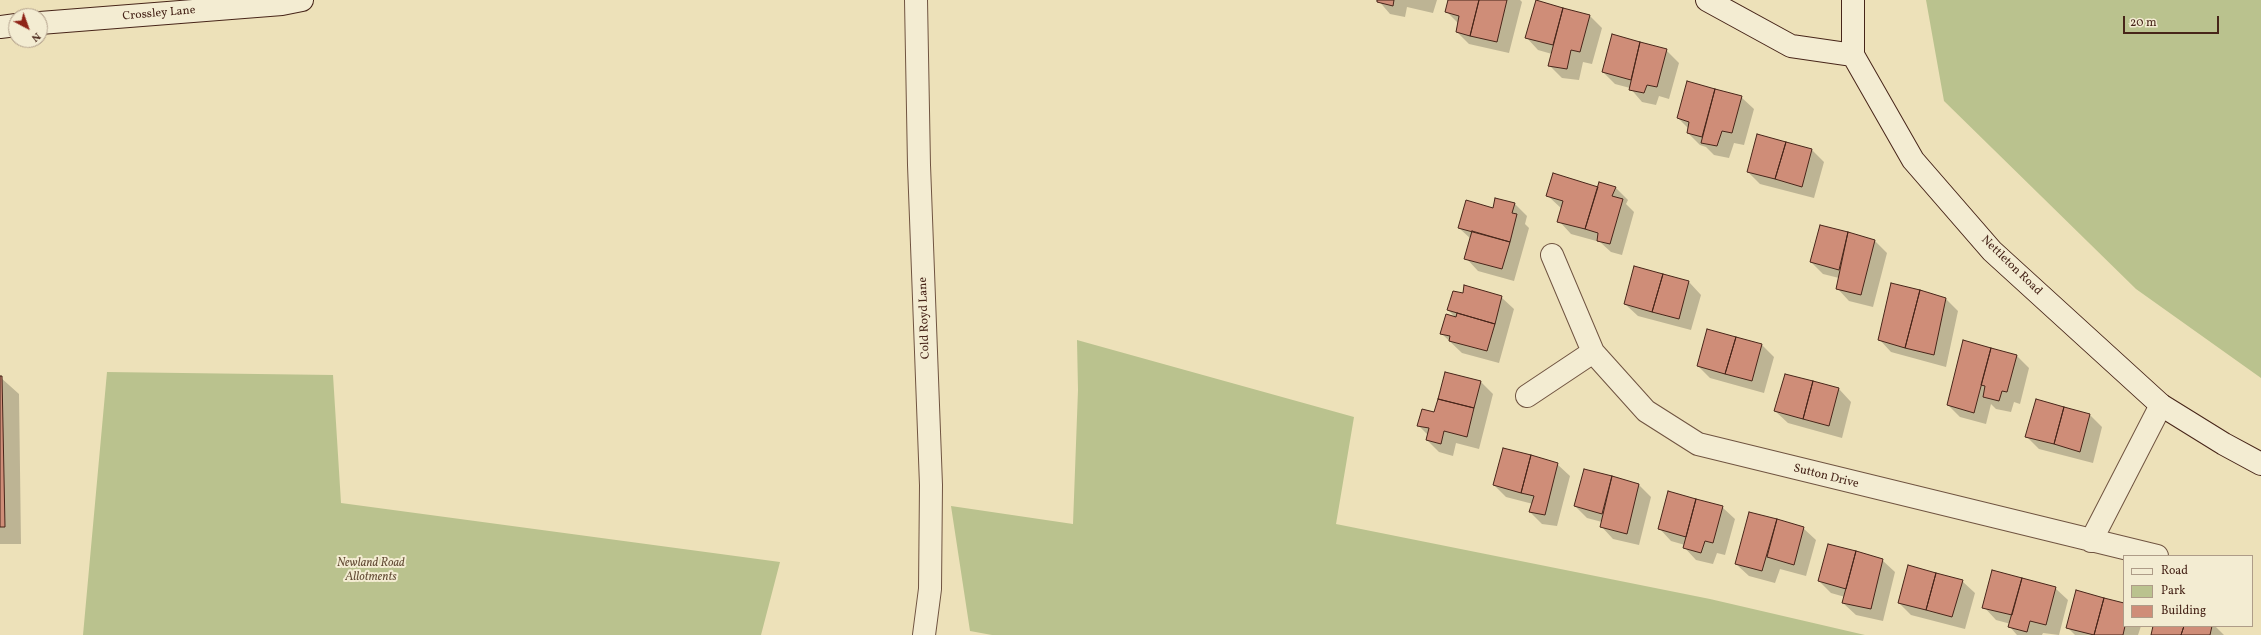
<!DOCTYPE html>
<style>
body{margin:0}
#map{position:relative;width:2261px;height:635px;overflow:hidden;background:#ede1b9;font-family:Vollkorn,serif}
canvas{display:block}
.legend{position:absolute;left:2123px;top:555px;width:130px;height:72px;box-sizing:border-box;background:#f3ecd2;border:1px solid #ae9c88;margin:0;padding:5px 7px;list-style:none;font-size:12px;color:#472519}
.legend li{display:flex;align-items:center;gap:8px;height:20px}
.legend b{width:20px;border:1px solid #ae9c88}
.north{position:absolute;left:8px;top:8px;width:40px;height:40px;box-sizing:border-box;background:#f3ecd2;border:1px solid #ae9c88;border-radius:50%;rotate:139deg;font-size:11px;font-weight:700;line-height:16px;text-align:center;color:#472519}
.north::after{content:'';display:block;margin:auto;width:14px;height:18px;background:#8f2418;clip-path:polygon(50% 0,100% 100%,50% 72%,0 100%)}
.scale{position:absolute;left:2123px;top:16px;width:96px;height:18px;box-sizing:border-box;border:2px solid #472519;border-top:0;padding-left:5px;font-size:12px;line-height:14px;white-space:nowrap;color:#472519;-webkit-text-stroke:3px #f3ecd2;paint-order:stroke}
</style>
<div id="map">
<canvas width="2261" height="635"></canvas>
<ul class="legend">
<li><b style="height:5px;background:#f3ecd2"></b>Road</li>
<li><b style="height:11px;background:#bac28e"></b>Park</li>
<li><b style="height:11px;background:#cf8d78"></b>Building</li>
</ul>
<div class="north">N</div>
<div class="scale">20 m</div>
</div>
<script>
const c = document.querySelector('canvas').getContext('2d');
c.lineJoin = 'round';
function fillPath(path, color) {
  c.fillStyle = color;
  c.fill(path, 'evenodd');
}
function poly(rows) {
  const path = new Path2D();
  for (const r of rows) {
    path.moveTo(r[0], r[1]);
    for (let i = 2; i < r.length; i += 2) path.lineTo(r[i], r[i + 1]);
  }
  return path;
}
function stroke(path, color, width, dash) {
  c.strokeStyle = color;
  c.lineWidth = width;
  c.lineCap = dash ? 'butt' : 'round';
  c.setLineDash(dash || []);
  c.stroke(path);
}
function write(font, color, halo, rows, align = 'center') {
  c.font = font + ' Vollkorn,serif';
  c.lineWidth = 4;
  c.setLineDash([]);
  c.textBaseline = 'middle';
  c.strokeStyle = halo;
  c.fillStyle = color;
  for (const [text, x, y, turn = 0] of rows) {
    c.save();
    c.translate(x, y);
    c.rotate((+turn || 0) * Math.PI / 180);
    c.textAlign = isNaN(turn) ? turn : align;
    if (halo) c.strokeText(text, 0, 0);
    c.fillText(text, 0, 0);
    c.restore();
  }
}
fillPath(poly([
 [1926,0,2261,0,2261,378,2136,289,1944,101],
 [1077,340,1354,417,1336,524,1710,599,1865,635,992,635,970,631,951,506,1073,524,1078,390],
 [107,372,333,375,341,503,780,562,761,635,83,635]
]), '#bac28e');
fillPath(poly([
 [1378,0,1437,0,1433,13,1407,7,1405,17,1390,14],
 [1449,0,1520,0,1522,2,1509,53,1469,44,1457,32,1459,24,1446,11],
 [1536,1,1590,16,1602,28,1592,64,1583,62,1579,80,1562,78,1549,65,1552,54,1538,50,1526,37],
 [1612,36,1666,50,1679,63,1669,99,1659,96,1656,105,1642,102,1630,88,1615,84,1603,72],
 [1688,82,1741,97,1754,109,1744,145,1734,143,1729,158,1714,155,1706,147,1700,145,1688,133,1689,129,1678,118],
 [1758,136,1812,150,1824,162,1814,198,1760,184,1748,172],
 [1599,188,1616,188,1628,200,1626,204,1634,212,1622,255,1611,252,1600,242,1571,234,1559,221,1562,209,1548,196],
 [1515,204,1527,216,1525,224,1529,228,1514,281,1478,271,1466,258,1471,239,1459,228,1494,209],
 [1821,226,1874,240,1887,253,1873,307,1849,301,1837,288,1839,278,1823,274,1811,262],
 [1635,268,1689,282,1701,295,1691,330,1638,316,1625,304],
 [1463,295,1501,297,1514,309,1499,363,1462,353,1442,334,1456,318,1448,310],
 [1946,299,1958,311,1946,367,1891,352,1879,339],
 [1708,330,1762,345,1774,357,1764,393,1710,378,1698,366],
 [1963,341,2017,356,2029,368,2020,404,2014,402,2011,412,1996,409,1991,404,1986,424,1960,417,1948,405],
 [1446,373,1481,382,1493,394,1479,449,1456,443,1453,456,1439,452,1427,440,1428,435,1418,425,1435,413],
 [1785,375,1839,389,1851,402,1842,438,1788,423,1775,411],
 [0,377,19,394,21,544,0,544],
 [2036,401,2090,415,2102,427,2093,463,2039,449,2026,436],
 [1557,464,1570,476,1557,526,1542,524,1530,512,1533,504,1506,497,1494,485],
 [1585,470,1639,485,1651,497,1639,545,1613,539,1601,526,1602,522,1587,518,1575,506],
 [1722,507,1735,519,1725,555,1717,553,1713,564,1696,560,1684,547,1685,545,1671,541,1659,528],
 [1750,513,1803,528,1816,540,1806,576,1780,569,1775,583,1749,576,1736,564],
 [1882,560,1895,572,1883,621,1856,615,1843,603,1845,597,1831,593,1819,581],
 [1962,581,1975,593,1965,629,1911,615,1899,603],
 [2055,588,2068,600,2059,635,2043,633,2042,635,2017,635,2010,627,2011,624,1996,620,1984,607],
 [2141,626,2138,635,2075,635,2067,627],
 [2154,626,2215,626,2224,635,2152,635]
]), '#0003');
const building = poly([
 [1377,0,1394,0,1393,6,1377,2,1377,0],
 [1448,0,1479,0,1470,36,1456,32,1459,16,1445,12,1448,0],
 [1479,0,1507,0,1497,42,1470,36,1479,0],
 [1536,0,1563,8,1553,45,1525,38,1536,0],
 [1563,8,1590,15,1580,52,1571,50,1567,69,1548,66,1563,8],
 [1612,34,1640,42,1631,80,1602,72,1612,34],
 [1640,42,1667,49,1657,87,1647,85,1644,93,1629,90,1640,42],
 [1687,81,1715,89,1702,137,1687,133,1689,122,1677,118,1687,81],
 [1715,89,1742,96,1732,133,1722,131,1717,146,1701,143,1715,89],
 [1757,134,1786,142,1775,179,1747,172,1757,134],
 [1786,142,1812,149,1802,187,1775,179,1786,142],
 [1553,173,1598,187,1585,229,1557,222,1563,201,1546,196,1553,173],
 [1599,182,1616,187,1612,196,1623,199,1610,244,1597,241,1598,233,1585,229,1599,182],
 [1495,198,1515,203,1512,213,1517,214,1510,242,1458,228,1466,200,1493,208,1495,198],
 [1820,225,1848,232,1839,270,1810,262,1820,225],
 [1472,231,1510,242,1502,269,1464,259,1472,231],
 [1848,232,1875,240,1861,295,1836,289,1848,232],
 [1634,266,1663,274,1652,312,1624,304,1634,266],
 [1663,274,1689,281,1679,319,1652,312,1663,274],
 [1891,283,1920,290,1905,348,1878,340,1891,283],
 [1464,285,1502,296,1495,324,1447,310,1453,291,1463,293,1464,285],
 [1920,290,1946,298,1934,355,1905,348,1920,290],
 [1457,313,1495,324,1487,351,1449,341,1450,336,1440,334,1446,314,1456,317,1457,313],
 [1707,329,1736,337,1725,374,1697,366,1707,329],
 [1736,337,1762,344,1752,381,1725,374,1736,337],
 [1963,340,1991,348,1974,413,1947,405,1963,340],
 [1991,348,2017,355,2007,392,2002,391,1999,401,1983,397,1985,386,1981,385,1991,348],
 [1445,372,1481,381,1474,408,1438,399,1445,372],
 [1785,374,1813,381,1803,419,1774,411,1785,374],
 [0,376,2,376,5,527,0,527,0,376],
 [1813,381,1839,388,1829,426,1803,419,1813,381],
 [1438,399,1474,408,1467,437,1444,431,1441,444,1426,440,1429,428,1417,426,1422,409,1434,412,1438,399],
 [2036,399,2064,407,2054,444,2025,437,2036,399],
 [2064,407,2090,414,2080,452,2054,444,2064,407],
 [1503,448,1531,455,1521,493,1493,485,1503,448],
 [1531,455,1558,463,1545,515,1529,512,1534,496,1521,493,1531,455],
 [1584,469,1612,476,1602,514,1574,506,1584,469],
 [1612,476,1639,484,1627,534,1600,527,1612,476],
 [1668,491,1696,499,1686,537,1658,529,1668,491],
 [1696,499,1723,506,1713,543,1705,541,1701,553,1683,548,1696,499],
 [1749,512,1777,519,1762,571,1735,564,1749,512],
 [1777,519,1804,527,1794,565,1767,557,1777,519],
 [1828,544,1856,551,1846,589,1818,581,1828,544],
 [1856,551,1883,559,1871,609,1842,603,1856,551],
 [1908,565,1936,573,1926,610,1898,603,1908,565],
 [1992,570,2022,578,2012,615,1982,608,1992,570],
 [1936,573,1963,580,1952,617,1926,610,1936,573],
 [2022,578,2056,587,2046,625,2030,621,2027,632,2008,627,2022,578],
 [2076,590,2104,598,2094,635,2066,628,2076,590],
 [2104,598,2124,603,2125,626,2123,635,2094,635,2104,598],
 [2153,626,2184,626,2181,635,2151,635,2153,626],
 [2184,626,2212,626,2210,635,2181,635,2184,626]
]);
fillPath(building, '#cf8d78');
stroke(building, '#472519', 1);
const street = poly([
 [916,0,919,165,931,485,930,589,924,635],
 [1552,255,1593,352,1646,411,1698,444,2157,556],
 [1527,396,1593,352],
 [2091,541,2161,405]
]);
const secondary = poly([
 [1707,0,1791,46,1853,55],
 [1853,0,1853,55,1913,160,1992,251,2161,405,2224,444,2261,464],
 [40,23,282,4,302,0],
 [0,27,16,25]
]);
stroke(street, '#705441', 24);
stroke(secondary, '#472519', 24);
stroke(street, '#f3ecd2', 22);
stroke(secondary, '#f3ecd2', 22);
write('12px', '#472519', '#f3ecd2', [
 ["Crossley Lane",159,14,-5],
 ["Nettleton Road",2011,266,44],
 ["Cold Royd Lane",925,318,-92],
 ["Sutton Drive",1826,477,14]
]);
write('italic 12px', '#644c36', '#f3ecd2', [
 ["Newland Road",371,564],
 ["Allotments",371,578]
]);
</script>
